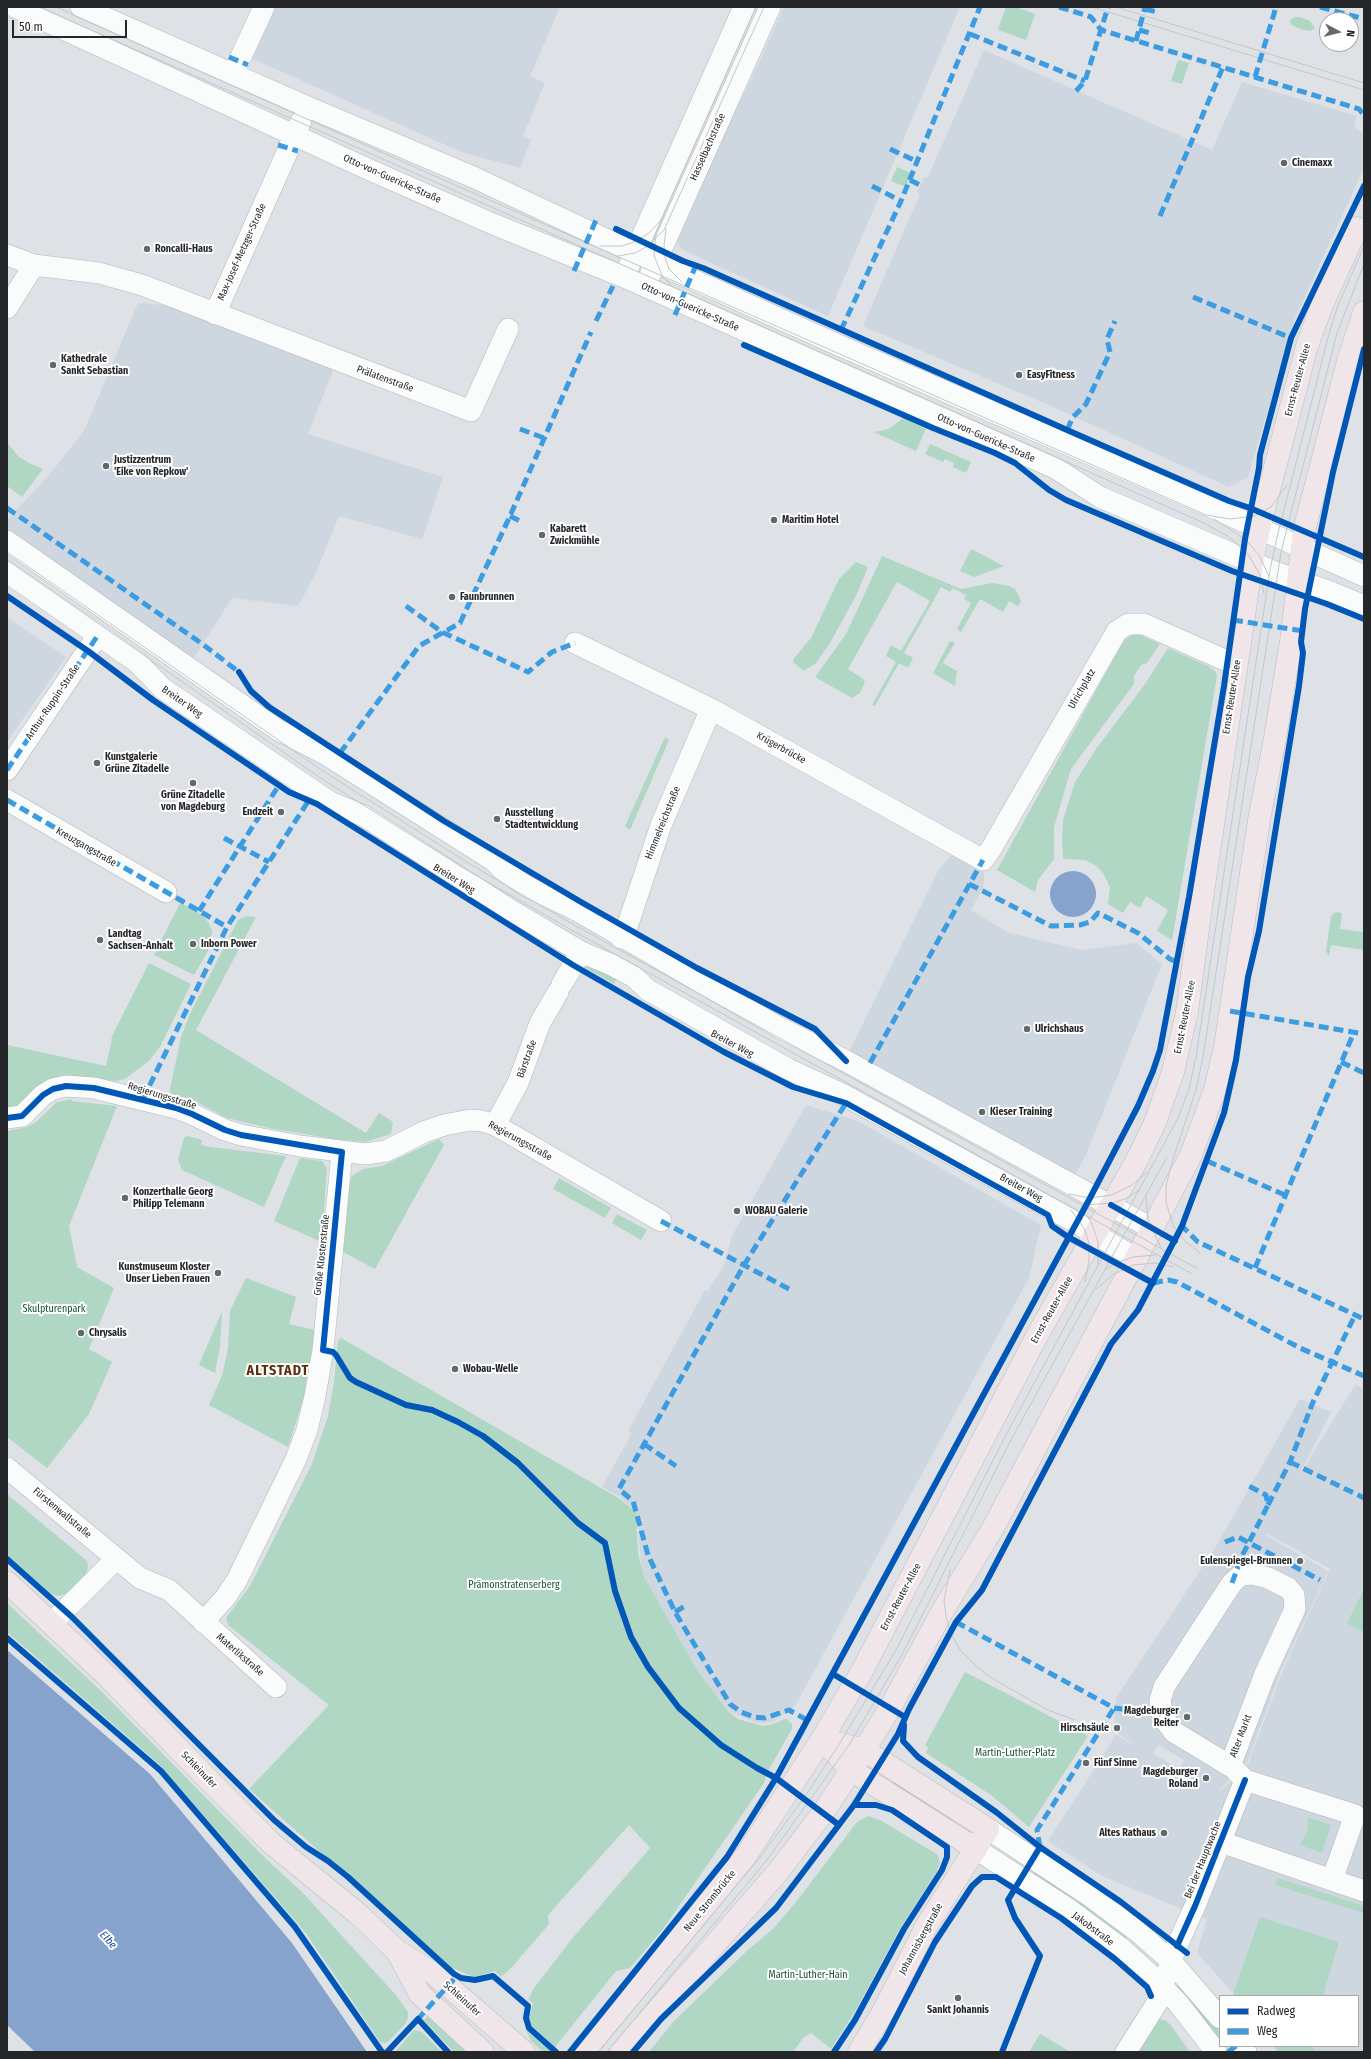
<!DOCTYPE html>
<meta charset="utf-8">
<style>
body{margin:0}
#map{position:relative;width:1371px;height:2059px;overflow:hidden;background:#dee2e6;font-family:"Fira Sans Condensed",sans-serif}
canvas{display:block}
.frame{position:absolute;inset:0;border:8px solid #242629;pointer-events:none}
.legend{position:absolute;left:1219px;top:1995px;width:140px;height:52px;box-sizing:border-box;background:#fff;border:1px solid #a7a8a9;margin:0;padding:5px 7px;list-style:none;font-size:12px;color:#242629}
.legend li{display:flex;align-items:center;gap:8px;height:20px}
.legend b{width:20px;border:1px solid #a7a8a9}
.north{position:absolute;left:1319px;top:12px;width:40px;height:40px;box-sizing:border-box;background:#fff;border:1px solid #a7a8a9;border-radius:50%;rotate:97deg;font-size:11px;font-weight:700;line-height:16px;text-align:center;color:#242629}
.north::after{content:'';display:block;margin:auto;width:14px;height:18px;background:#65686b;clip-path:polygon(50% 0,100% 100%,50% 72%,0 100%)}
.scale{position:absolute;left:12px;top:20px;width:115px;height:18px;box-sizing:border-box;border:2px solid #242629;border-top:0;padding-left:5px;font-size:12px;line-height:14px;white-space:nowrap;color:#242629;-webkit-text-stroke:3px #fff;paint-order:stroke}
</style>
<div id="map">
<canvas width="1371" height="2059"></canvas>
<div class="frame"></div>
<ul class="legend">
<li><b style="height:5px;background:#0057b8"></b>Radweg</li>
<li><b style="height:5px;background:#3c9ce1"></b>Weg</li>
</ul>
<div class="north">N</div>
<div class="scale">50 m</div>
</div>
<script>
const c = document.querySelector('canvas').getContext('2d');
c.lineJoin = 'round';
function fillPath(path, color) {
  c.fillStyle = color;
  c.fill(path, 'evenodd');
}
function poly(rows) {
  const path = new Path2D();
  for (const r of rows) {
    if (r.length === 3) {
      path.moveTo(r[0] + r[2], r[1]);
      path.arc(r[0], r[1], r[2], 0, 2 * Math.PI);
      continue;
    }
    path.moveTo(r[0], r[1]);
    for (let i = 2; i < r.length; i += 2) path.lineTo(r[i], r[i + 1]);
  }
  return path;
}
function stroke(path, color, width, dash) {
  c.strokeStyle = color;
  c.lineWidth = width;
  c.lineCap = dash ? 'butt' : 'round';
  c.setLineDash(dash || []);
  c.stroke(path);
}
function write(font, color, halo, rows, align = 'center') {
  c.font = font + ' "Fira Sans Condensed",sans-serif';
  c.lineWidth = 4;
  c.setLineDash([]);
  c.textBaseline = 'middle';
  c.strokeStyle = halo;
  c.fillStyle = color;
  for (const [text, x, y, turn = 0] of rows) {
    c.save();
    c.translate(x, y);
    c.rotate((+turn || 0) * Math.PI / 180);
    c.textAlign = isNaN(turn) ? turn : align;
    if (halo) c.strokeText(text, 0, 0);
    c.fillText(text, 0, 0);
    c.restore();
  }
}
fillPath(poly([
 [274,7,560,7,530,76,545,83,523,136,531,140,520,168,461,152,251,58],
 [784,7,960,7,828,316,683,250,677,243,731,118,750,82],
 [984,50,1212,150,1242,82,1357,116,1354,126,1364,135,1364,168,1294,321,1248,477,1229,487,1053,407,863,326,920,194,917,192,924,177,927,178,931,170],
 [138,303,177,306,330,368,333,371,308,434,443,477,422,539,339,516,315,575,298,606,232,598,193,659,7,530,7,520,50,474,85,429],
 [7,617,66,657,7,742],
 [954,852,985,867,983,888,971,910,1009,933,1082,950,1136,943,1162,964,1085,1157,1073,1178,847,1056,939,869],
 [806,1105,858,1121,1041,1225,1029,1278,795,1706,773,1722,756,1723,731,1712,678,1651,642,1573,637,1517,622,1498,602,1487,632,1433,628,1431,705,1290,708,1291,723,1267,732,1236],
 [1355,1385,1364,1389,1364,2052,1317,2052,1312,2046,1358,2046,1358,1996,1323,1996,1339,1942,1260,1917,1233,1993,1197,1953,1207,1919,1102,1876,1048,1841,1116,1735,1141,1748,1114,1731,1116,1698,1217,1545,1300,1399,1331,1412,1297,1479],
 [1290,1492,1268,1534,1330,1569,1284,1668,1248,1764,1221,1791,1219,1790,1247,1763,1281,1671,1328,1571,1267,1536],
 [1158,1745,1184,1760,1180,1769,1153,1754]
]), '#ced6df');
fillPath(poly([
 [1006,7,1016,7,1035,14,1026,40,998,30],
 [1294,17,1300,17,1310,21,1315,28,1310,31,1300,29,1292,25,1289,21],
 [1178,60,1189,63,1182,84,1171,81],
 [897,167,911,173,906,187,891,181],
 [903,418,926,429,916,451,874,432,889,429],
 [7,439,9,445,18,456,29,463,43,469,22,497,7,486],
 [930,444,971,462,966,473,953,467,954,463,945,459,943,462,925,454],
 [971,549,1004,566,974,577,960,571],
 [882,556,961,589,992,583,1009,586,1015,589,1019,596,1021,602,1018,606,1009,601,1003,612,980,599,961,632,957,629,971,603,964,599,966,595,953,588,950,592,941,587,904,653,913,658,908,668,899,663,875,706,872,705,896,662,886,656,891,645,901,651,930,601,897,582,848,669,862,678,865,682,860,693,852,698,815,677,846,634],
 [856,562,868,567,856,596,830,643,816,663,804,671,793,662,795,657,811,638,839,579],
 [1133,635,1140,635,1160,644,1147,663,1141,665,1134,676,1134,684,1071,769,1054,827,1054,859,1038,880,1035,892,997,870,1124,640],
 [950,641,955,643,943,663,957,671,955,686,933,673],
 [1168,648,1208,666,1215,671,1217,676,1172,940,1157,931,1168,910,1146,896,1140,908,1130,902,1123,913,1108,904,1110,887,1103,873,1095,865,1085,860,1063,859,1062,840,1063,820,1075,782,1096,749,1145,684],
 [665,737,669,740,630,830,625,826],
 [180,903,201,914,208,922,212,931,211,942,208,951,194,975,154,955],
 [1336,912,1342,913,1340,929,1364,932,1364,950,1331,945,1329,956,1326,951,1331,916],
 [247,916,256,917,196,1030,366,1133,379,1113,393,1122,391,1134,366,1142,334,1139,269,1128,227,1118,191,1099,171,1094,170,1089,181,1037,189,1016,238,920],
 [149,963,191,984,161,1045,150,1060,125,1079,117,1081,67,1077,16,1109,7,1109,7,1045,106,1066,112,1039,111,1038],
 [584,967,595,967,617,978,614,984],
 [71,1099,72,1101,117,1106,69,1226,77,1267,114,1288,89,1349,112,1362,89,1414,47,1468,7,1437,7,1131,27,1127,36,1122,57,1102],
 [187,1136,202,1140,201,1145,210,1147,286,1156,264,1207,182,1170,178,1160,184,1138],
 [439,1139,444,1145,375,1269,343,1252,348,1189,352,1176,363,1169,382,1166],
 [300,1158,322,1161,327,1168,322,1242,274,1221],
 [559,1178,611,1208,605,1218,553,1189],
 [617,1214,647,1230,641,1240,612,1223],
 [246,1278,296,1297,289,1324,315,1330,304,1397,288,1447,209,1405,222,1376,228,1348,230,1311],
 [222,1311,220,1346,215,1373,199,1365],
 [341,1338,620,1499,636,1513,638,1553,644,1577,698,1672,729,1712,738,1719,763,1726,774,1724,784,1719,787,1719,792,1724,792,1729,769,1769,764,1783,663,1929,630,1968,616,1971,555,2047,531,2025,529,2018,533,2003,528,2000,534,1988,571,1940,650,1848,629,1825,548,1915,549,1924,513,1966,501,1977,495,1971,474,1977,450,1967,249,1789,329,1705,228,1625,226,1618,250,1586,312,1464,328,1416,334,1382,338,1341],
 [7,1494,86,1560,88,1565,86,1577,67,1593,59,1596,51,1594,7,1555],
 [1364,1589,1364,1632,1347,1623],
 [7,1603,101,1691,267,1860,302,1892,395,1994,408,2012,408,2018,405,2024,389,2041,385,2043,380,2042,305,1932,160,1765,7,1632],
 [965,1672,1088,1736,1029,1827,991,1795,926,1753,928,1748,925,1745],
 [895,1780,945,1813,954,1822,891,1785],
 [868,1816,882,1821,938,1855,940,1863,937,1871,898,1932,856,2010,831,2049,811,2033,804,2037,793,2052,649,2052,674,2021,749,1949,773,1929,796,1902,857,1822],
 [1308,1817,1331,1825,1322,1853,1300,1845,1307,1832],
 [1035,1870,1129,1935,1125,1940,1032,1875],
 [1277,1878,1364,1906,1364,1913,1275,1885],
 [1260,1917,1339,1942,1323,1996,1235,1996,1233,1993],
 [1178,1985,1200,2007,1220,2032,1220,2043,1177,1987],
 [428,2016,470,2052,454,2052,424,2020],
 [1158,2019,1165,2020,1170,2024,1190,2052,1133,2052],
 [414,2030,422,2032,442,2052,395,2052],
 [526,2030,551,2052,543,2052,541,2050,531,2041],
 [1040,2034,1071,2052,1029,2052],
 [1273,2046,1312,2046,1317,2052,1278,2052]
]), '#afd7c3');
fillPath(poly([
 [1073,894,23],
 [7,1650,150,1774,292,1943,367,2052,35,2052,7,2025]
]), '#86a3ce');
const minor = poly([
 [15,7,370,170,493,224,624,277,1055,468,1100,497,1270,570,1328,591,1364,606],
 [81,7,308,107,473,177,669,269,836,344,1225,513,1364,576],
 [233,74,264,7],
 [7,255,34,265,99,273,142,285,471,411,508,329],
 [629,266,744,7],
 [650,275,770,7],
 [7,308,34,265],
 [215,314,301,121],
 [7,541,278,730,325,754,494,861,503,870,526,886,576,910,780,1028,846,1061,1153,1229],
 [7,572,137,662,162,688,330,802,364,816,509,909,581,952,612,965,634,977,648,990,788,1069,842,1094,1068,1218,1137,1259],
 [575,643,711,709,983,860,991,849,1117,631,1128,624,1144,624,1227,661,1237,663],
 [7,770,98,635],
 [7,800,166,892],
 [621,938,627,927,661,825,711,709],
 [562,984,581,952],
 [7,1118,22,1116,43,1095,53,1089,66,1086,94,1088,176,1108,192,1114,225,1130,241,1135,300,1146,365,1154,386,1151,424,1132,444,1125,470,1120,482,1121,495,1125,661,1221],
 [495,1125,518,1083,540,1023,558,992],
 [7,1468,140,1578,169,1590,276,1687],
 [1252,1574,1268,1578,1288,1588,1294,1595,1295,1609,1265,1674,1230,1766,1174,1732,1163,1717,1160,1701,1164,1687,1232,1583,1241,1575,1252,1574],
 [203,1622,225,1598,237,1580,296,1459,307,1430,315,1396,323,1350,342,1152],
 [52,1623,116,1559],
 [1236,1771,1245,1780,1355,1815,1332,1880],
 [988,1829,1090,1896,1137,1931,1171,1961,1220,2018],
 [1221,1842,1364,1891],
 [976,1849,1067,1908,1122,1949,1152,1976,1178,2003,1216,2052],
 [1242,2046,1246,2052],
 [1126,2052,1157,2003,1175,1950,1195,1906,1245,1780]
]);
const major = poly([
 [7,1582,105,1674,271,1843,357,1913,397,1951,433,1973,524,2052],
 [822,1739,864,1750,988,1829,927,1925,883,2012,859,2052],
 [822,1739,851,1770,976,1849],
 [397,1951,419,1993,483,2052],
 [584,2052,745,1857,822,1739,862,1671,1038,1334,1137,1160,1154,1125,1173,1072,1187,1012,1202,899,1252,562,1259,528,1307,346,1322,305,1357,228],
 [621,2052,777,1873,823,1813,864,1750,890,1708,943,1610,993,1528,1191,1155,1215,1089,1225,1047,1259,820,1275,738,1291,642,1304,531,1348,361,1364,312]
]);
stroke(minor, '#b3b6b9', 22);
stroke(major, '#bbbdbf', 23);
stroke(minor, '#fafbfb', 21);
stroke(major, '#f0e5e8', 22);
stroke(poly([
 [39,7,670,286],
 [56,7,446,181,1206,515,1230,519,1254,516,1271,507,1287,485],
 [1092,7,1364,90],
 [1116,7,1364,83],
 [665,211,656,234,654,255,662,276,673,287,1204,523,1229,537,1248,554,1260,575,1264,594],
 [666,229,664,245,665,257,669,269,682,282],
 [600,246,622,246,634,242,649,233,661,220,756,7],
 [618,256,635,253,646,247,664,230,764,7],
 [1214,519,1245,539,1259,555,1269,576],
 [7,552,326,773,473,866,569,922,1198,1269],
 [7,560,322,779,465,869,566,927,1192,1274],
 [1069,1194,1090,1198,1112,1195,1132,1185,1147,1172],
 [1146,1195,1148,1219,1161,1248],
 [1085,1205,1112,1203,1125,1199,1140,1190],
 [1071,1210,1084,1228,1089,1243,1089,1261,1085,1282],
 [1087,1216,1092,1224,1098,1242,1098,1264],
 [1200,1253,1186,1242,1174,1227,1166,1203,1166,1186,1172,1162,1196,1090,1203,1057,1281,552,1337,333,1364,264],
 [1105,1270,1116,1263,1133,1257,1156,1255],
 [1096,1289,1114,1274,1133,1265,1154,1263,1174,1267],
 [950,1570,944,1600,946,1616,950,1632,961,1651,977,1667,993,1679,1048,1710,1075,1720],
 [598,2052,761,1856,804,1798,840,1743,896,1650,1006,1435,1178,1118,1189,1089,1196,1057,1270,570,1277,537,1329,334,1337,308,1364,246],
 [607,2052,767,1860,849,1745,903,1653,1012,1438,1167,1157]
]), '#c5c6c7', 1);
stroke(poly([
 [1059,7,1091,17,1101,30,1359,109,1364,115],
 [1320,7,1364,19],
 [1145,9,1157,12],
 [1139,30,1150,33],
 [970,34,1085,81],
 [1136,41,1145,7],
 [229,57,248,65],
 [1255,77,1276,7],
 [1076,91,1085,81,1108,7],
 [278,145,298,151],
 [890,149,918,162],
 [910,180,920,185],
 [872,186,901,201],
 [1160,216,1223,67],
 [574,271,596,220],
 [1193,297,1291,338],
 [675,315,696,265],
 [596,321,613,286],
 [841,330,901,201,980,7],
 [520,429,544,438],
 [1067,430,1073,417,1086,404,1110,352,1107,339,1115,321],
 [7,508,201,643,239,672],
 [510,516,520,521],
 [406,606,442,632,528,672,552,652,575,643],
 [1233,620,1303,631,1302,635],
 [340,753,419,646,460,623,510,516,591,332],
 [7,770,98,635],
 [7,800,227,927],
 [224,838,269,862],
 [969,884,1051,926,1080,925,1090,922,1098,913,1138,933,1170,959,1177,962],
 [199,911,279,785],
 [1230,1011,1364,1034],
 [1341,1062,1364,1073],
 [870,1063,983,860],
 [143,1099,227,927,309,800,305,799],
 [1207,1161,1285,1195],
 [661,1221,789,1289],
 [1182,1224,1182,1226,1198,1242,1364,1319],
 [1255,1268,1354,1032],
 [1153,1283,1168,1280,1177,1282,1300,1348,1364,1376],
 [644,1444,676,1466],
 [1290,1462,1364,1498],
 [1268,1505,1290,1462,1313,1402,1355,1315],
 [1225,1542,1238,1537,1320,1580],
 [1232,1583,1242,1556,1268,1505,1266,1495,1245,1484],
 [675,1612,685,1606],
 [956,1622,1114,1708,1161,1714],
 [807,1720,789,1710,765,1718,754,1717,741,1712,730,1704,675,1612,648,1555,633,1501,619,1489,744,1265,846,1103],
 [1040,1847,1037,1830,1114,1708],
 [417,2020,457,1976],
 [1228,2052,1236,2046]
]), '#3c9ce1', 5, [10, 5]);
stroke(poly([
 [616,229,683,261,703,268,1067,430,1229,501,1250,508,1364,557],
 [744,345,933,428,995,453,1015,463,1049,490,1066,500,1232,571,1327,604,1364,619],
 [7,596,88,651,153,700,289,792,317,804,573,965,724,1052,793,1087,846,1103,1048,1215,1052,1226,1068,1237,1153,1283],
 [239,672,251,691,269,707,444,821,581,902,697,968,815,1029,846,1061],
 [7,1118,22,1116,43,1095,53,1089,66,1086,94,1088,176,1108,192,1114,225,1130,241,1135,342,1152,323,1350,333,1352,336,1355,350,1378,356,1382,406,1405,432,1410,458,1422,483,1436,518,1463,578,1523,605,1543,615,1591,631,1637,648,1667,679,1708,721,1745,757,1768,776,1778,839,1825],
 [1111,1205,1175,1241],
 [7,1559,72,1617,274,1820,306,1847,328,1861,348,1877,454,1974,461,1978,475,1980,493,1976,528,2006,526,2018,529,2028,556,2052],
 [7,1638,161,1771,295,1927,382,2052],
 [833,1674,905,1717],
 [904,1725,903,1741,918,1757,996,1812,1040,1847,1121,1902,1187,1953],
 [1177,1946,1195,1906,1245,1780],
 [387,2052,418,2019,448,2052],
 [570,2052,727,1857,776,1778,1090,1198,1138,1106,1153,1071,1160,1050,1189,897,1224,686,1245,539,1259,468,1260,455,1291,338,1364,186],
 [633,2052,661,2019,776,1908,854,1805,898,1734,909,1709,956,1622,982,1590,1111,1344,1138,1310,1182,1226,1224,1113,1236,1060,1248,977,1259,931,1299,686,1303,653,1301,642,1305,609,1333,472,1364,349],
 [834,2052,855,2020,904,1929,942,1870,947,1857,947,1847,892,1810,876,1805,854,1805],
 [876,2052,885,2039,935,1942,972,1886,982,1877,996,1877,1061,1918,1115,1959,1147,1987,1151,1996],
 [1002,2052,1040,1956,1015,1918,1008,1900,1040,1847]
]), '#0057b8', 6);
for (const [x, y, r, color] of [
 [1284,163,4,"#65686b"],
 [147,249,4,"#65686b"],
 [53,365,4,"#65686b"],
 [1019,375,4,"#65686b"],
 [106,466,4,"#65686b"],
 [774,520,4,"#65686b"],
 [542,535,4,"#65686b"],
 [452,597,4,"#65686b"],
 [97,763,4,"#65686b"],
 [193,783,4,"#65686b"],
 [281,812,4,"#65686b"],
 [497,819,4,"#65686b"],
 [100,940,4,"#65686b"],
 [193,944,4,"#65686b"],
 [1027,1029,4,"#65686b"],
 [982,1112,4,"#65686b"],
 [125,1198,4,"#65686b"],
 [737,1211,4,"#65686b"],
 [218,1273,4,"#65686b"],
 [81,1333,4,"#65686b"],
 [455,1369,4,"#65686b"],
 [1300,1561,4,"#65686b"],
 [1187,1717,4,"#65686b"],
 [1117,1728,4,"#65686b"],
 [1086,1763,4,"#65686b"],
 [1206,1778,4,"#65686b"],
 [1164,1833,4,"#65686b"],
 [958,1998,4,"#65686b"]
]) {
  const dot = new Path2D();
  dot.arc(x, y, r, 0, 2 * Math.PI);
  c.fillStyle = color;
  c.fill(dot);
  stroke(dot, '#fff', 1.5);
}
write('10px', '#242629', '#fff', [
 ["Hasselbachstraße",708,147,-66],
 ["Otto-von-Guericke-Straße",392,179,24],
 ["Max-Josef-Metzger-Straße",242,252,-66],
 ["Otto-von-Guericke-Straße",690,307,24],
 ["Prälatenstraße",385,379,20],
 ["Ernst-Reuter-Allee",1298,380,-75],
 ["Otto-von-Guericke-Straße",986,438,24],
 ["Ulrichplatz",1082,689,-60],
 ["Ernst-Reuter-Allee",1232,697,-81],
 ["Arthur-Ruppin-Straße",53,702,-56],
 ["Breiter Weg",182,702,35],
 ["Krügerbrücke",781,748,29],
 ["Himmelreichstraße",663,823,-68],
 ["Kreuzgangstraße",86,847,30],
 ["Breiter Weg",454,879,32],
 ["Ernst-Reuter-Allee",1185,1017,-79],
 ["Breiter Weg",732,1044,28],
 ["Bärstraße",527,1059,-70],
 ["Regierungsstraße",162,1096,17],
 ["Regierungsstraße",520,1141,29],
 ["Breiter Weg",1021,1188,29],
 ["Große Klosterstraße",322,1255,-84],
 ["Ernst-Reuter-Allee",1052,1310,-61],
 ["Fürstenwallstraße",62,1513,40],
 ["Ernst-Reuter-Allee",901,1597,-62],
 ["Materlikstraße",240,1655,41],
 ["Alter Markt",1241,1736,-69],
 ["Schleinufer",199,1770,46],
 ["Bei der Hauptwache",1203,1860,-68],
 ["Neue Strombrücke",710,1901,-51],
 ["Jakobstraße",1093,1929,37],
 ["Johannisbergstraße",921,1939,-61],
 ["Schleinufer",462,1999,42]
]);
write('bold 10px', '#242629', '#fff', [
 ["Cinemaxx",1292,163],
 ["Roncalli-Haus",155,249],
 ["Kathedrale",61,359],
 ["Sankt Sebastian",61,371],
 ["EasyFitness",1027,375],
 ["Justizzentrum",114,460],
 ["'Eike von Repkow'",114,472],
 ["Maritim Hotel",782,520],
 ["Kabarett",550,529],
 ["Zwickmühle",550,541],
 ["Faunbrunnen",460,597],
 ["Kunstgalerie",105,757],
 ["Grüne Zitadelle",105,769],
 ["Grüne Zitadelle",193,795,"center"],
 ["von Magdeburg",193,807,"center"],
 ["Endzeit",273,812,"right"],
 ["Ausstellung",505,813],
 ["Stadtentwicklung",505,825],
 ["Landtag",108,934],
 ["Sachsen-Anhalt",108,946],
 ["Inborn Power",201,944],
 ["Ulrichshaus",1035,1029],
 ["Kieser Training",990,1112],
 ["Konzerthalle Georg",133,1192],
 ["Philipp Telemann",133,1204],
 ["WOBAU Galerie",745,1211],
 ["Kunstmuseum Kloster",210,1267,"right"],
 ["Unser Lieben Frauen",210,1279,"right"],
 ["Chrysalis",89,1333],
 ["Wobau-Welle",463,1369],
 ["Eulenspiegel-Brunnen",1292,1561,"right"],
 ["Magdeburger",1179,1711,"right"],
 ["Reiter",1179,1723,"right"],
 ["Hirschsäule",1109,1728,"right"],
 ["Fünf Sinne",1094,1763],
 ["Magdeburger",1198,1772,"right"],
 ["Roland",1198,1784,"right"],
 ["Altes Rathaus",1156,1833,"right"],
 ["Sankt Johannis",958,2010,"center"]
], 'left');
write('10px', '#135135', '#fff', [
 ["Skulpturenpark",54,1309],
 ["Prämonstratenserberg",514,1585],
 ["Martin-Luther-Platz",1015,1753],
 ["Martin-Luther-Hain",808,1975]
]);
write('italic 11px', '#164992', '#fff', [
 ["Elbe",108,1940,48]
]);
c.letterSpacing = '1px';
write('bold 14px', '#5c2e0e', '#fff', [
 ["ALTSTADT",278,1371]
]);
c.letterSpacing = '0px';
</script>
